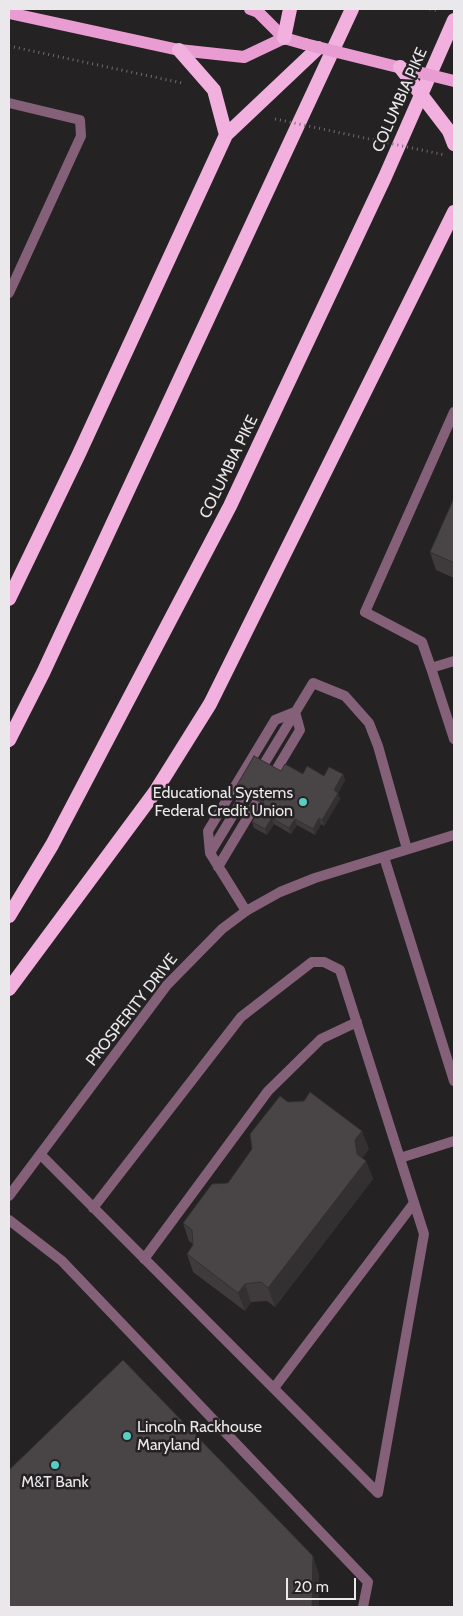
<!DOCTYPE html>
<style>
body{margin:0}
#map{position:relative;width:463px;height:1616px;overflow:hidden;background:#252224;font-family:Cabin,sans-serif}
canvas{display:block}
.frame{position:absolute;inset:0;border:10px solid #eae8ea;pointer-events:none}
.scale{position:absolute;left:286px;top:1578px;width:70px;height:22px;box-sizing:border-box;border:2px solid #eae8ea;border-top:0;padding-left:6px;font-size:15px;line-height:18px;white-space:nowrap;color:#eae8ea;-webkit-text-stroke:4px #252224;paint-order:stroke}
</style>
<div id="map">
<canvas width="463" height="1616"></canvas>
<div class="frame"></div>
<div class="scale">20 m</div>
</div>
<script>
const c = document.querySelector('canvas').getContext('2d');
c.lineJoin = 'round';
function poly(rows) {
  const path = new Path2D();
  for (const r of rows) {
    path.moveTo(r[0], r[1]);
    for (let i = 2; i < r.length; i += 2) path.lineTo(r[i], r[i + 1]);
  }
  return path;
}
function stroke(path, color, width, dash) {
  c.strokeStyle = color;
  c.lineWidth = width;
  c.lineCap = dash ? 'butt' : 'round';
  c.setLineDash(dash || []);
  c.stroke(path);
}
function fillPath(path, color) {
  c.fillStyle = color;
  c.fill(path, 'evenodd');
}
function write(font, color, halo, rows, align = 'center') {
  c.font = font + ' Cabin,sans-serif';
  c.lineWidth = 5;
  c.setLineDash([]);
  c.textBaseline = 'middle';
  c.strokeStyle = halo;
  c.fillStyle = color;
  for (const [text, x, y, turn = 0] of rows) {
    c.save();
    c.translate(x, y);
    c.rotate((+turn || 0) * Math.PI / 180);
    c.textAlign = isNaN(turn) ? turn : align;
    if (halo) c.strokeText(text, 0, 0);
    c.fillText(text, 0, 0);
    c.restore();
  }
}
stroke(poly([
 [430,9,439,11],
 [9,46,182,83]
]), '#6f6d6f', 3, [1, 4]);
stroke(poly([
 [9,103,80,120,81,136,9,293],
 [454,661,431,668,454,739],
 [431,668,422,642,365,612,454,412],
 [210,853,208,831,275,720,295,712,300,730,218,867],
 [246,911,210,853,313,683,345,696,369,723,378,746,407,849],
 [41,1155,378,1493,424,1234,340,970,324,962,312,962,241,1017,93,1208],
 [400,1158,454,1141],
 [9,1220,62,1261,368,1582,363,1607],
 [144,1259,268,1091,321,1039,357,1022],
 [274,1388,414,1203]
]), '#856079', 10);
stroke(poly([
 [384,857,454,1081]
]), '#856079', 10);
stroke(poly([
 [9,1196,167,985,222,929,246,911,280,892,315,878,454,835]
]), '#856079', 10);
stroke(poly([
 [250,9,258,12,284,38],
 [9,13,179,50,244,57,284,38],
 [284,38,305,44]
]), '#e89cd2', 12);
stroke(poly([
 [284,38,290,9],
 [179,50,214,90,226,135],
 [449,131,454,144],
 [9,599,78,456,226,135,318,48],
 [9,740,43,673,352,9],
 [9,916,52,845,230,506,385,177,454,20],
 [9,989,155,792,210,704,454,212]
]), '#f2b0de', 14);
stroke(poly([
 [275,119,445,155]
]), '#6f6d6f', 3, [1, 4]);
stroke(poly([
 [305,44,454,81]
]), '#e89cd2', 12);
stroke(poly([
 [400,67,449,131]
]), '#f2b0de', 14);
fillPath(poly([
 [454,498,454,578,436,570,430,552],
 [281,771,324,776,343,774,345,780,338,793,340,799,324,826,321,824,315,835,297,825,291,834,274,824,267,835,254,828,252,822,262,804,239,791,237,785],
 [288,1102,369,1149,362,1158,366,1161,373,1179,275,1307,267,1301,251,1302,245,1311,193,1272,187,1254,193,1244,189,1241,183,1223,228,1183]
]), '#3f3b3d');
fillPath(poly([
 [343,774,345,780,336,796,334,790],
 [338,793,340,799,324,826,322,820],
 [272,818,274,824,267,835,265,829],
 [319,818,321,824,315,835,313,829],
 [295,819,297,825,291,834,289,828],
 [362,1131,369,1149,362,1158,366,1161,373,1179,275,1307,268,1288,357,1154,355,1140],
 [245,1284,251,1302,245,1311,238,1293],
 [313,1556,319,1574,319,1607,312,1607]
]), '#333032');
const building = poly([
 [454,498,454,563,430,552,454,498],
 [254,756,281,771,285,764,303,774,307,766,324,776,329,767,343,774,334,790,338,793,322,820,319,818,313,829,295,819,289,828,272,818,265,829,252,822,264,801,237,785,254,756],
 [310,1092,362,1131,355,1140,357,1154,366,1161,268,1288,261,1282,245,1284,238,1293,187,1254,193,1245,192,1230,183,1223,212,1184,228,1183,252,1149,250,1134,280,1096,288,1102,304,1101,310,1092],
 [123,1360,313,1556,312,1607,9,1607,9,1470,123,1360]
]);
fillPath(building, '#494547');
stroke(building, '#333032', 1);
for (const [x, y, r, color] of [
 [303,802,5,"#56cec4"],
 [127,1436,5,"#56cec4"],
 [55,1465,5,"#56cec4"]
]) {
  const dot = new Path2D();
  dot.arc(x, y, r, 0, 2 * Math.PI);
  c.fillStyle = color;
  c.fill(dot);
  stroke(dot, '#252224', 2);
}
write('16px', '#eae8ea', '#252224', [
 ["COLUMBIA PIKE",400,100,-66],
 ["COLUMBIA PIKE",229,467,-64],
 ["PROSPERITY DRIVE",132,1010,-52]
]);
write('16px', '#eae8ea', '#252224', [
 ["Educational Systems",293,793],
 ["Federal Credit Union",293,811],
 ["Lincoln Rackhouse",137,1427,"left"],
 ["Maryland",137,1445,"left"],
 ["M&T Bank",55,1482,"center"]
], 'right');
</script>
